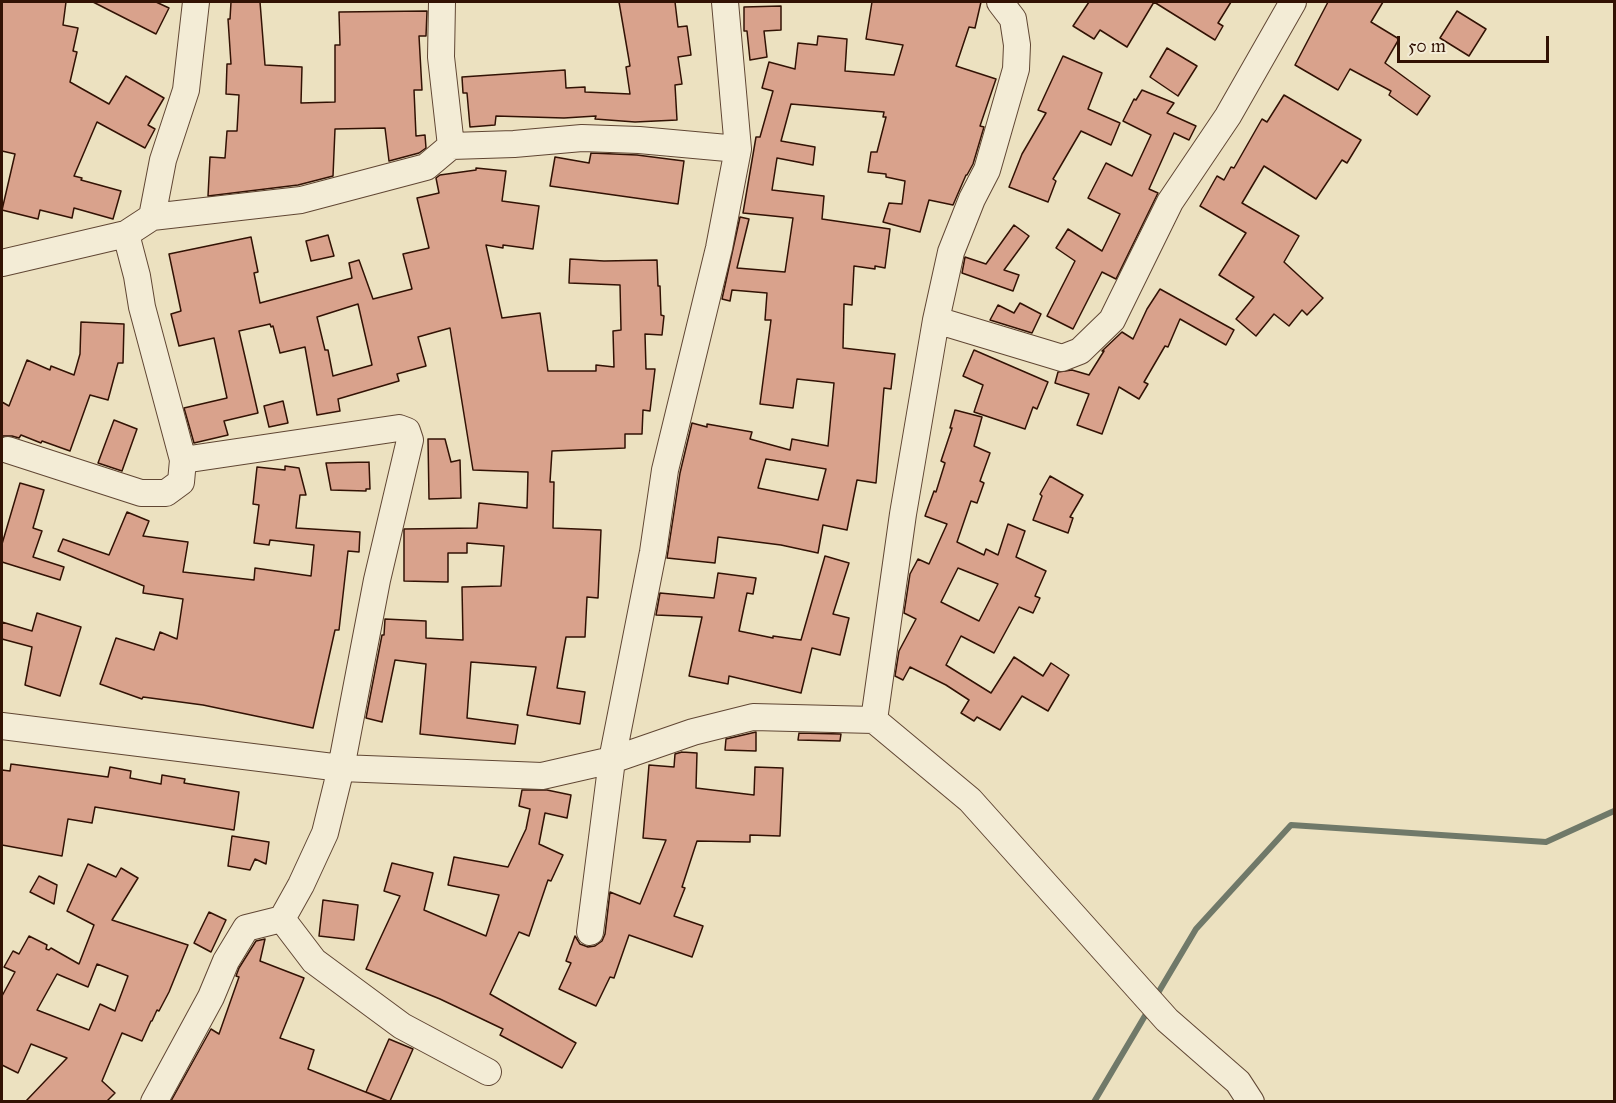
<!DOCTYPE html>
<style>
body{margin:0}
#map{position:relative;width:1616px;height:1103px;overflow:hidden;background:#ece1c0;font-family:"IM FELL Great Primer",serif}
canvas{display:block}
.frame{position:absolute;inset:0;border:3px solid #321204;pointer-events:none}
.scale{position:absolute;left:1397px;top:36px;width:152px;height:27px;box-sizing:border-box;border:3px solid #321204;border-top:0;padding-left:8px;font-size:18px;line-height:21px;white-space:nowrap;color:#321204;-webkit-text-stroke:4px #f3ecd6;paint-order:stroke}
</style>
<div id="map">
<canvas width="1616" height="1103"></canvas>
<div class="frame"></div>
<div class="scale">50 m</div>
</div>
<script>
const c = document.querySelector('canvas').getContext('2d');
c.lineJoin = 'round';
function poly(rows) {
  const path = new Path2D();
  for (const r of rows) {
    path.moveTo(r[0], r[1]);
    for (let i = 2; i < r.length; i += 2) path.lineTo(r[i], r[i + 1]);
  }
  return path;
}
function stroke(path, color, width, dash) {
  c.strokeStyle = color;
  c.lineWidth = width;
  c.lineCap = dash ? 'butt' : 'round';
  c.setLineDash(dash || []);
  c.stroke(path);
}
function fillPath(path, color) {
  c.fillStyle = color;
  c.fill(path, 'evenodd');
}
stroke(poly([
 [1155,998,1196,929,1291,825,1546,842,1614,811],
 [1094,1102,1149,1009]
]), '#707969', 6);
const building = poly([
 [2,2,66,2,63,25,78,28,73,51,77,52,70,82,109,104,126,76,164,98,148,125,155,129,145,148,97,122,74,176,82,178,81,180,121,191,113,219,74,208,72,218,40,210,38,219,2,210,15,154,2,151,2,2],
 [93,2,156,2,169,8,156,34,93,2],
 [231,2,260,2,265,65,302,67,301,103,335,102,335,45,340,45,339,12,427,11,426,36,419,36,422,90,414,90,416,136,425,135,426,148,419,153,389,161,385,128,335,129,333,176,298,185,208,196,210,157,225,158,227,131,237,131,239,95,226,94,227,64,231,64,228,19,230,19,231,2],
 [619,2,675,2,678,27,687,26,691,55,678,57,682,84,675,85,677,120,635,122,595,119,596,116,564,118,496,116,495,125,470,127,467,93,463,93,462,77,565,70,566,88,585,87,585,92,630,94,626,67,630,66,619,2],
 [872,2,981,2,975,28,969,27,956,66,996,79,980,126,984,127,973,164,967,175,966,175,953,205,929,200,920,232,883,222,889,203,902,204,905,181,886,177,886,174,868,172,871,152,877,152,886,117,883,117,884,112,791,104,781,141,815,147,813,165,777,158,772,190,824,196,822,219,890,229,885,268,875,266,875,269,854,266,852,305,844,304,843,348,895,354,891,389,884,388,876,483,857,480,847,530,823,525,818,553,781,545,718,537,715,563,667,558,680,473,692,423,707,427,707,424,752,432,750,439,790,450,792,439,828,446,834,383,797,379,793,408,760,404,771,320,765,320,767,293,732,290,730,301,722,299,740,217,749,219,737,268,785,272,793,218,743,213,756,137,760,137,773,91,762,88,769,62,795,69,798,43,817,45,818,36,847,39,845,71,894,75,903,45,866,39,872,2],
 [766,459,826,469,818,500,758,488,766,459],
 [1089,2,1231,2,1218,23,1223,26,1215,40,1154,2,1127,47,1100,30,1094,39,1073,26,1089,2],
 [1328,2,1383,2,1371,22,1399,39,1385,63,1430,96,1417,115,1389,95,1391,91,1350,69,1338,90,1295,65,1328,2],
 [781,6,781,30,764,31,767,57,750,60,747,31,744,31,744,7,781,6],
 [1457,11,1486,29,1469,56,1440,38,1457,11],
 [1167,48,1197,66,1178,96,1150,77,1167,48],
 [1063,56,1102,73,1088,109,1120,123,1111,145,1081,131,1053,179,1056,181,1048,202,1009,187,1022,154,1046,113,1038,110,1063,56],
 [1142,90,1174,103,1167,113,1196,126,1189,140,1174,133,1149,189,1158,193,1116,279,1102,272,1073,329,1047,316,1075,261,1056,248,1068,229,1102,251,1120,214,1088,198,1106,163,1132,176,1151,135,1123,121,1134,99,1136,100,1142,90],
 [1284,95,1361,140,1347,163,1342,160,1316,199,1264,166,1242,203,1299,236,1284,262,1323,298,1307,315,1302,310,1289,326,1274,314,1256,336,1236,319,1254,297,1219,275,1246,233,1200,206,1217,176,1224,180,1231,167,1234,168,1262,119,1267,122,1284,95],
 [591,153,637,155,684,161,678,204,550,186,555,157,589,163,591,153],
 [476,168,506,171,502,201,539,206,533,249,503,245,503,248,486,245,502,318,540,313,548,371,596,371,596,365,614,367,613,331,621,330,620,285,569,283,570,259,604,261,657,260,658,286,660,286,661,315,664,316,662,335,645,334,646,369,655,369,650,411,643,410,642,434,625,434,625,448,552,451,550,482,554,482,553,528,601,530,598,598,587,597,585,637,566,637,557,688,585,692,580,724,527,715,536,667,471,662,467,718,518,725,515,744,420,734,426,664,395,660,382,722,366,718,382,635,384,635,385,619,426,621,426,638,463,640,462,587,501,586,504,546,467,543,467,553,448,553,448,582,404,581,404,529,477,528,479,503,527,508,528,472,473,470,450,328,418,337,426,366,397,374,399,381,338,399,340,411,317,415,305,347,280,353,273,326,271,327,270,324,239,331,258,413,224,421,228,435,194,443,184,408,227,398,214,338,179,346,171,314,181,311,169,254,251,237,258,272,254,273,260,303,352,278,349,263,359,260,373,299,412,289,403,254,429,248,417,198,439,193,436,178,440,175,476,170,476,168],
 [358,304,372,365,333,376,328,350,325,350,317,317,358,304],
 [1014,225,1029,236,1004,270,1019,275,1013,291,962,273,965,257,986,264,1014,225],
 [328,235,334,256,311,261,306,241,328,235],
 [1160,289,1234,330,1226,345,1180,319,1168,347,1165,346,1144,382,1148,384,1139,399,1119,387,1102,434,1077,425,1089,394,1055,383,1058,372,1072,370,1089,375,1104,351,1102,351,1122,332,1133,339,1147,309,1160,289],
 [1020,303,1041,314,1032,333,990,320,998,305,1014,313,1020,303],
 [81,322,124,324,123,363,118,363,108,400,90,395,70,451,42,441,41,443,21,435,19,438,12,436,2,436,2,402,9,406,27,360,50,370,51,366,74,375,80,354,81,322],
 [974,350,1048,382,1037,409,1033,407,1025,429,974,412,983,385,963,376,974,350],
 [283,401,288,423,269,427,264,406,283,401],
 [955,410,982,417,974,446,990,453,980,481,984,483,977,503,971,501,957,542,984,555,986,549,998,555,1008,524,1025,531,1016,557,1046,571,1035,596,1040,598,1033,613,1019,607,994,653,961,636,946,665,991,693,1014,657,1043,676,1051,663,1069,675,1048,711,1022,696,1000,730,977,717,974,721,961,713,969,700,946,685,910,667,903,680,895,676,899,651,916,619,904,613,910,574,918,559,929,564,947,524,925,516,934,491,936,492,945,463,941,461,952,428,950,428,955,410],
 [958,568,998,584,979,621,941,602,958,568],
 [114,420,137,429,122,471,98,463,114,420],
 [428,439,445,439,451,462,460,460,461,498,429,499,428,439],
 [369,462,370,489,366,489,366,491,331,490,326,463,369,462],
 [285,466,299,468,306,495,300,495,296,528,360,532,359,552,348,551,339,630,335,630,313,728,203,705,143,697,142,699,100,684,116,638,154,650,160,632,177,639,183,599,143,593,144,586,58,551,63,539,109,555,127,512,149,521,143,536,188,542,183,572,254,580,255,568,311,576,314,545,270,540,269,545,254,543,259,505,253,504,257,467,285,470,285,466],
 [1050,476,1083,495,1070,517,1073,518,1068,533,1033,520,1042,496,1040,494,1050,476],
 [20,483,44,490,33,528,42,531,33,557,64,567,60,580,2,562,2,544,20,483],
 [825,556,849,563,833,614,849,618,840,655,812,648,801,693,729,676,728,684,689,676,702,617,656,615,660,593,714,598,718,573,756,578,753,594,747,593,739,631,773,638,773,636,801,640,825,556],
 [37,613,81,627,60,696,25,685,32,647,2,639,2,622,32,631,37,613],
 [756,732,756,751,725,750,726,739,756,732],
 [799,733,841,734,840,741,798,740,799,733],
 [682,752,697,753,696,788,754,795,755,767,783,768,780,836,750,835,750,842,697,841,682,887,685,888,674,916,703,926,692,957,629,935,614,978,610,977,596,1006,559,989,571,963,566,961,575,936,580,944,588,947,595,946,602,941,605,934,610,892,640,904,666,840,643,838,649,765,674,767,675,754,682,752],
 [11,764,108,777,110,767,131,771,130,778,161,784,162,775,185,779,184,783,239,792,234,830,95,807,92,823,68,819,62,856,2,845,2,770,10,771,11,764],
 [522,790,547,790,571,795,567,818,545,813,539,844,563,855,551,881,548,880,529,936,519,932,490,994,576,1043,562,1068,500,1035,503,1029,440,999,366,969,400,896,384,891,392,863,433,873,424,910,486,936,499,895,448,885,454,857,508,867,526,829,530,809,519,806,522,790],
 [232,836,269,842,266,864,255,859,250,870,228,866,232,836],
 [88,864,116,877,121,868,138,878,112,920,188,945,169,992,159,1011,157,1010,152,1021,151,1021,142,1041,122,1033,102,1081,115,1093,107,1101,26,1101,67,1058,31,1044,18,1073,2,1065,2,996,15,972,4,967,13,951,19,954,29,936,47,945,46,949,49,950,51,948,79,964,94,925,67,911,88,864],
 [97,964,128,976,115,1011,100,1004,89,1030,37,1010,57,974,88,987,97,964],
 [39,876,57,885,54,904,30,892,39,876],
 [323,900,358,905,354,940,319,936,323,900],
 [209,912,226,920,211,952,194,943,209,912],
 [265,939,260,961,304,978,280,1038,314,1050,308,1069,388,1101,171,1101,211,1029,219,1034,239,977,236,976,239,968,256,941,265,939],
 [389,1039,413,1049,390,1101,388,1101,366,1092,389,1039]
]);
fillPath(building, '#d9a28c');
stroke(building, '#321204', 1.5);
const minor = poly([
 [442,2,441,57,451,146],
 [152,217,301,200,426,167,451,146,514,144,582,138,639,140,738,149],
 [2,263,126,234,152,217,163,160,186,90,196,2],
 [936,320,1062,358,1080,351,1112,320,1170,202,1228,116,1293,2],
 [8,450,141,493,166,493,181,482,183,460,142,307,137,276,126,234],
 [874,720,903,514,936,320,951,252,972,199,987,170,1016,69,1017,45,1013,19,1000,2],
 [2,726,341,768,542,776,612,760,693,732,753,717,874,720,970,800,1167,1020,1238,1082,1251,1102],
 [282,919,314,961,402,1026,488,1072],
 [590,932,612,760,653,552,665,470,719,248,738,149,725,2],
 [154,1102,211,997,226,961,246,928,282,919,301,885,325,833,341,768,377,580,410,440,407,431,399,428,183,460]
]);
stroke(minor, '#604633', 28);
stroke(minor, '#f3ecd6', 26);
</script>
